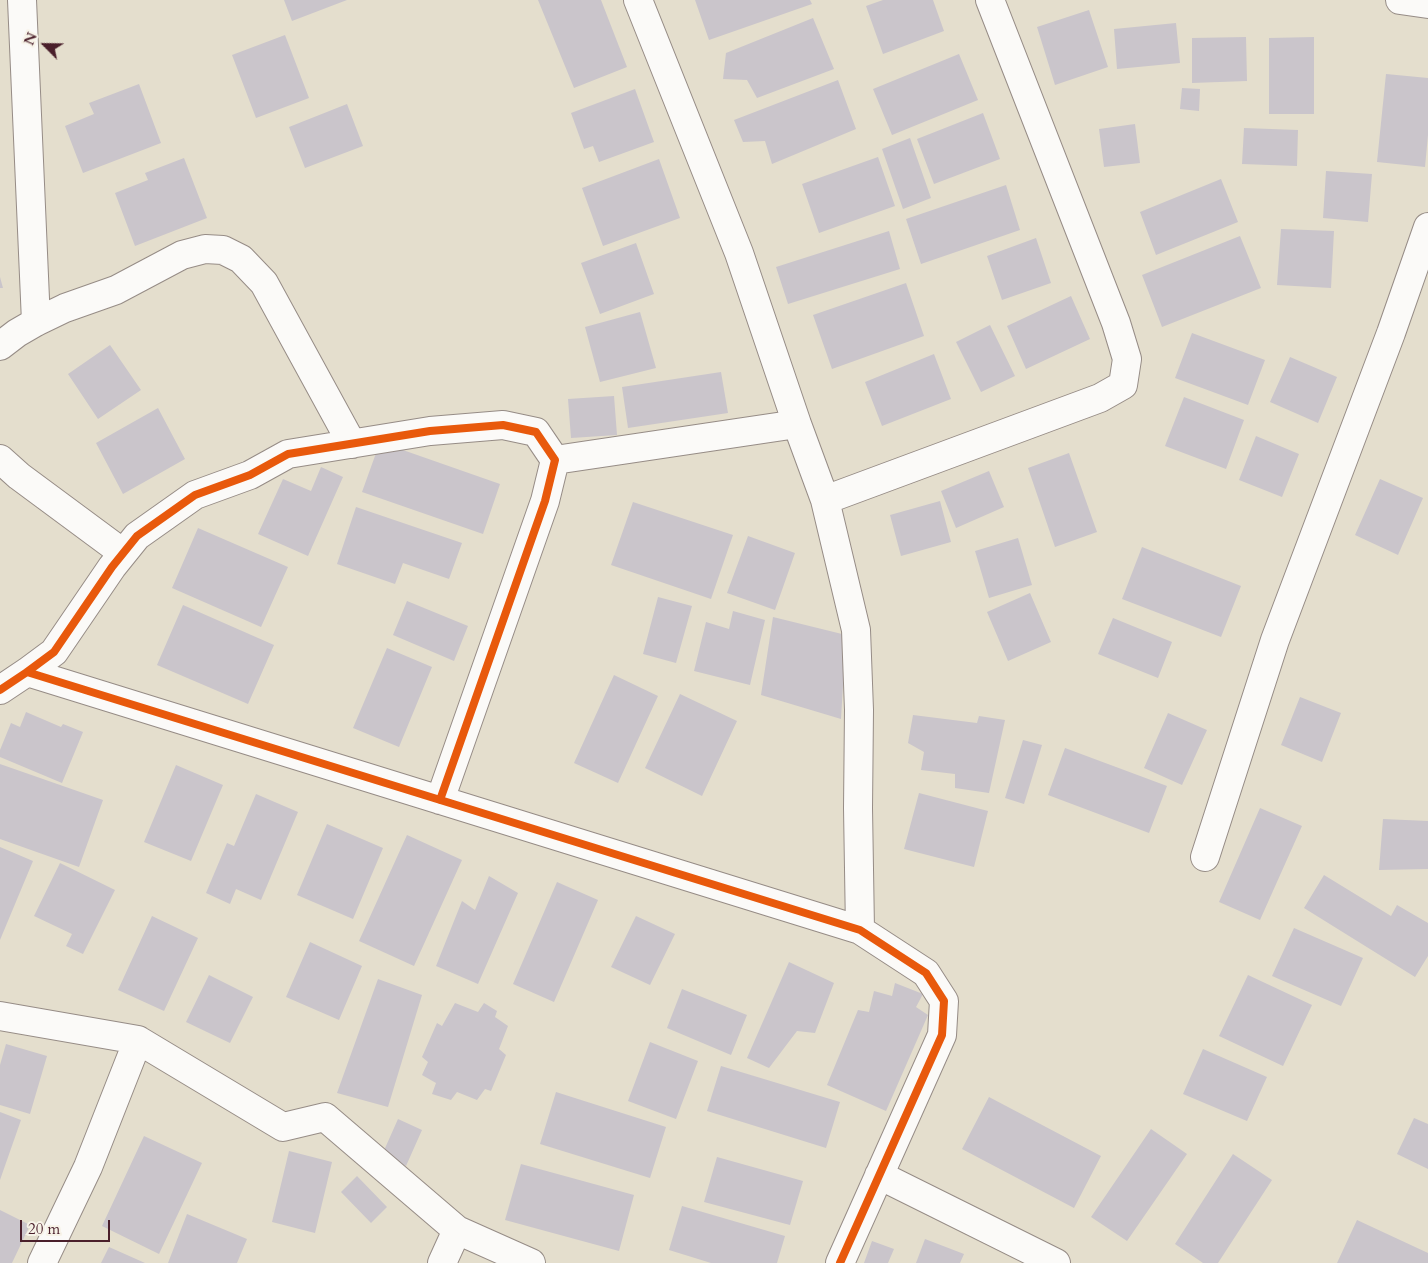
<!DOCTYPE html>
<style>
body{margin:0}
#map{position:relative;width:1428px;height:1263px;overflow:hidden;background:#e4decd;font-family:Cardo,serif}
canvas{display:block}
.north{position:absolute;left:20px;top:20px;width:50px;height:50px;-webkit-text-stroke:4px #f7f3e8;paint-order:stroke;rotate:293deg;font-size:14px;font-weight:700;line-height:20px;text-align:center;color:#4a1f2b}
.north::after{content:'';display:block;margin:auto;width:18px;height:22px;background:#4a1f2b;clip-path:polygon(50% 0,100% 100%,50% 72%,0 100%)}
.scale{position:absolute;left:20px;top:1220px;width:90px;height:22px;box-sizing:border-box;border:2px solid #4a1f2b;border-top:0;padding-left:6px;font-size:15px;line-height:18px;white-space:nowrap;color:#4a1f2b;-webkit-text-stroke:4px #f7f3e8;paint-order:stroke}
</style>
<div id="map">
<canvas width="1428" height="1263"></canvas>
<div class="north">N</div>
<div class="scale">20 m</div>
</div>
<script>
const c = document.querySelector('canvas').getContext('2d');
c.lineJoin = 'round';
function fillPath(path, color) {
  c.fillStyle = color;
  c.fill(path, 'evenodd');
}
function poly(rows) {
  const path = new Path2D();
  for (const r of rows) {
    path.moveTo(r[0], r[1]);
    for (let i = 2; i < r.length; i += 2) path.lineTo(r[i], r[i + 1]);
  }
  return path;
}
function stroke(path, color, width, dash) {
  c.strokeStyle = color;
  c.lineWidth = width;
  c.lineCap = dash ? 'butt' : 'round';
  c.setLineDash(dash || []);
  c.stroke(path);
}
fillPath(poly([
 [284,0,347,0,292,21],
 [538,0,601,0,627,67,574,88],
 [695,0,810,0,812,4,709,40],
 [883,0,933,0,944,31,883,54,866,6],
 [1089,10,1108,67,1055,85,1037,27],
 [813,18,834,69,757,98,747,80,723,79,726,53],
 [1176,23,1180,63,1117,69,1114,29],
 [285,35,309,98,256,118,232,55],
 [1246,37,1247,81,1192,83,1192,38],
 [1314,37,1314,114,1269,114,1269,38],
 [959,54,978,100,892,135,873,89],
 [1386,74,1428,78,1428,135,1425,167,1377,162],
 [838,80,856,129,772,164,765,141,743,142,734,120],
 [139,84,161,143,83,173,65,126,94,114,89,103],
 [1182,88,1200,89,1199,111,1180,109],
 [635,89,654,142,599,162,593,146,584,149,571,113],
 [347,104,363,146,305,168,289,127],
 [983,113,1000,159,934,184,917,139],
 [1135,124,1140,163,1104,167,1099,129],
 [1244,128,1298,130,1297,166,1242,164],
 [910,138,931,198,903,209,882,149],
 [878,157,895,206,819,233,802,184],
 [184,158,207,218,135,246,115,193,148,180,145,173],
 [659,159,680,218,603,246,582,188],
 [1326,171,1372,174,1368,222,1323,218],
 [1221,179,1238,222,1156,255,1140,212],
 [1006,185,1020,230,921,264,906,219],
 [1281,229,1334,231,1331,288,1277,285],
 [889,231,900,269,788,304,776,267],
 [1240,236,1261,288,1162,327,1142,275],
 [1036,238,1051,283,1002,300,987,256],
 [636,243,654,294,600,314,581,263],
 [0,277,3,288,0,288],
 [906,283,924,336,832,369,813,315],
 [1071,296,1090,339,1026,369,1007,326],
 [640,312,656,368,600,382,585,327],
 [990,325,1015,376,981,392,956,342],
 [1192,333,1265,360,1248,405,1175,378],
 [110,345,141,390,98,419,68,374],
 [934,354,951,399,882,426,865,382],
 [1290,357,1337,377,1318,423,1270,402],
 [721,372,728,413,628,428,622,387],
 [614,396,617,435,571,438,568,399],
 [1184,397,1244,420,1226,469,1165,446],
 [158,408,185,459,123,494,96,443],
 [1256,436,1299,454,1282,497,1239,480],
 [380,442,500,484,483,534,362,492],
 [1069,453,1097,532,1055,547,1028,468],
 [321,467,343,477,308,556,258,534,283,479,311,491],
 [989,471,1004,507,956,528,941,491],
 [1380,479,1423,498,1398,555,1355,535],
 [940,501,951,542,901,556,890,515],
 [633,502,733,535,711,599,611,565],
 [356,507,462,543,449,579,403,563,395,584,337,564],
 [198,528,288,567,261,627,172,588],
 [748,536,795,553,775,610,727,593],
 [1018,538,1032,585,989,598,975,551],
 [1142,547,1241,586,1221,637,1122,599],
 [1030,593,1051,642,1008,661,987,612],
 [658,597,692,606,676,663,643,654],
 [407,601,468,626,454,661,393,635],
 [183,605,274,645,248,704,157,665],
 [733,611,765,620,750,685,694,671,706,622,729,629],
 [773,617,846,635,841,719,761,695],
 [1113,618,1172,642,1158,678,1098,654],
 [387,648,432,667,399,747,353,728],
 [614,675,658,696,618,783,574,763],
 [680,694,737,721,702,796,645,768],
 [1300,697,1341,713,1322,762,1281,745],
 [26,712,61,727,63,724,83,732,62,783,0,757,0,750,11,723,20,727],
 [1168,713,1207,730,1182,785,1144,768],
 [913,715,977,723,979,716,1005,720,989,793,955,788,955,774,921,770,924,752,908,743],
 [1023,740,1042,745,1024,804,1005,798],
 [1065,748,1167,786,1149,833,1048,795],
 [0,764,103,800,79,867,0,839],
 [176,765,223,785,191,861,144,842],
 [919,793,988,811,974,867,904,849],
 [256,794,298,812,261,900,236,889,230,904,206,893,227,843,234,846],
 [1260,808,1302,826,1260,920,1219,902],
 [1383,819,1428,821,1428,869,1379,870],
 [327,824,383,848,353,919,297,895],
 [407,835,462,860,414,966,359,941],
 [0,847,33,861,0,940],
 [60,863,115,890,83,954,66,946,72,934,34,916],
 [1324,875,1391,916,1397,905,1428,923,1428,956,1415,977,1304,908],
 [489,876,518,893,478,984,436,966,462,901,475,910],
 [557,882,598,900,554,1002,513,984],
 [152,916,198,938,164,1011,118,990],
 [636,916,675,934,650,985,611,967],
 [1294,928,1363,958,1341,1006,1272,976],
 [310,942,362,966,339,1020,286,997],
 [789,962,834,983,815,1033,797,1031,769,1068,747,1058],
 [209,975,253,997,230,1043,186,1022],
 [1248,975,1312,1005,1283,1066,1219,1036],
 [378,979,422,995,388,1107,337,1093],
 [895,983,923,994,916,1007,928,1015,886,1111,827,1085,858,1010,869,1012,874,991,892,996],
 [682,989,747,1015,731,1055,667,1028],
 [455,1003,478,1012,484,1003,497,1011,495,1017,508,1026,499,1049,506,1055,491,1091,485,1089,477,1100,457,1092,451,1100,432,1094,436,1083,422,1075,428,1062,422,1057,437,1023,442,1026],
 [650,1042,698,1061,676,1119,628,1101],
 [6,1044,47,1056,30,1114,0,1105,0,1065],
 [1203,1049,1267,1077,1247,1121,1183,1094],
 [721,1066,840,1102,826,1148,707,1111],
 [556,1092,666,1127,650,1178,540,1144],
 [989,1097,1101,1156,1074,1208,962,1149],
 [0,1112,21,1120,0,1180],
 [1414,1118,1428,1124,1428,1169,1397,1154],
 [398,1119,422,1130,406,1166,382,1155],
 [1151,1129,1187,1154,1127,1241,1091,1217],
 [144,1136,202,1163,159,1254,102,1226],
 [289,1151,332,1162,315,1233,272,1222],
 [1233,1154,1272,1180,1218,1263,1203,1263,1175,1244],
 [717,1157,803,1181,790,1225,704,1202],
 [521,1164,634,1195,619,1251,505,1220],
 [357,1176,387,1207,371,1223,341,1192],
 [682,1206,785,1236,777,1263,711,1263,669,1250],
 [0,1210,30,1225,12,1263,0,1263],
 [187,1214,247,1239,237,1263,168,1263],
 [1357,1220,1428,1253,1428,1263,1337,1263],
 [925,1239,964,1254,960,1263,916,1263],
 [872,1241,894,1249,888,1263,864,1263],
 [109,1247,145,1263,101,1263]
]), '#cac5cb');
const minor = poly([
 [22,0,36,322],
 [638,0,739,253,797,424,825,500,856,630,859,710,858,808,860,930],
 [1400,0,1428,4],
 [0,346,17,333,36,322,65,308,116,290,182,255,205,249,223,250,241,259,264,283,352,444],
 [0,459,19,476,123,553],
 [555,460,797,424],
 [825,500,1100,398,1123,385,1127,359,1116,323,990,0],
 [27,672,860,930,926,973,944,1001,942,1035,840,1263],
 [0,690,27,672,54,652,112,567,137,536,195,495,250,475,288,454,430,431,503,425,536,432,555,460,545,501,440,800],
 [1205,857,1275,640,1391,333,1428,227],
 [0,1016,138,1040,283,1127,325,1117,457,1230,531,1263],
 [879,1175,1056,1263],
 [42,1263,88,1167,138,1040],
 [442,1263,457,1230]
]);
stroke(minor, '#968c86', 30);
stroke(minor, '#fbfaf8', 28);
stroke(poly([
 [27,672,860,930,926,973,944,1001,942,1035,840,1263],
 [0,690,27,672,54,652,112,567,137,536,195,495,250,475,288,454,430,431,503,425,536,432,555,460,545,501,440,800]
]), '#e8590c', 8);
</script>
